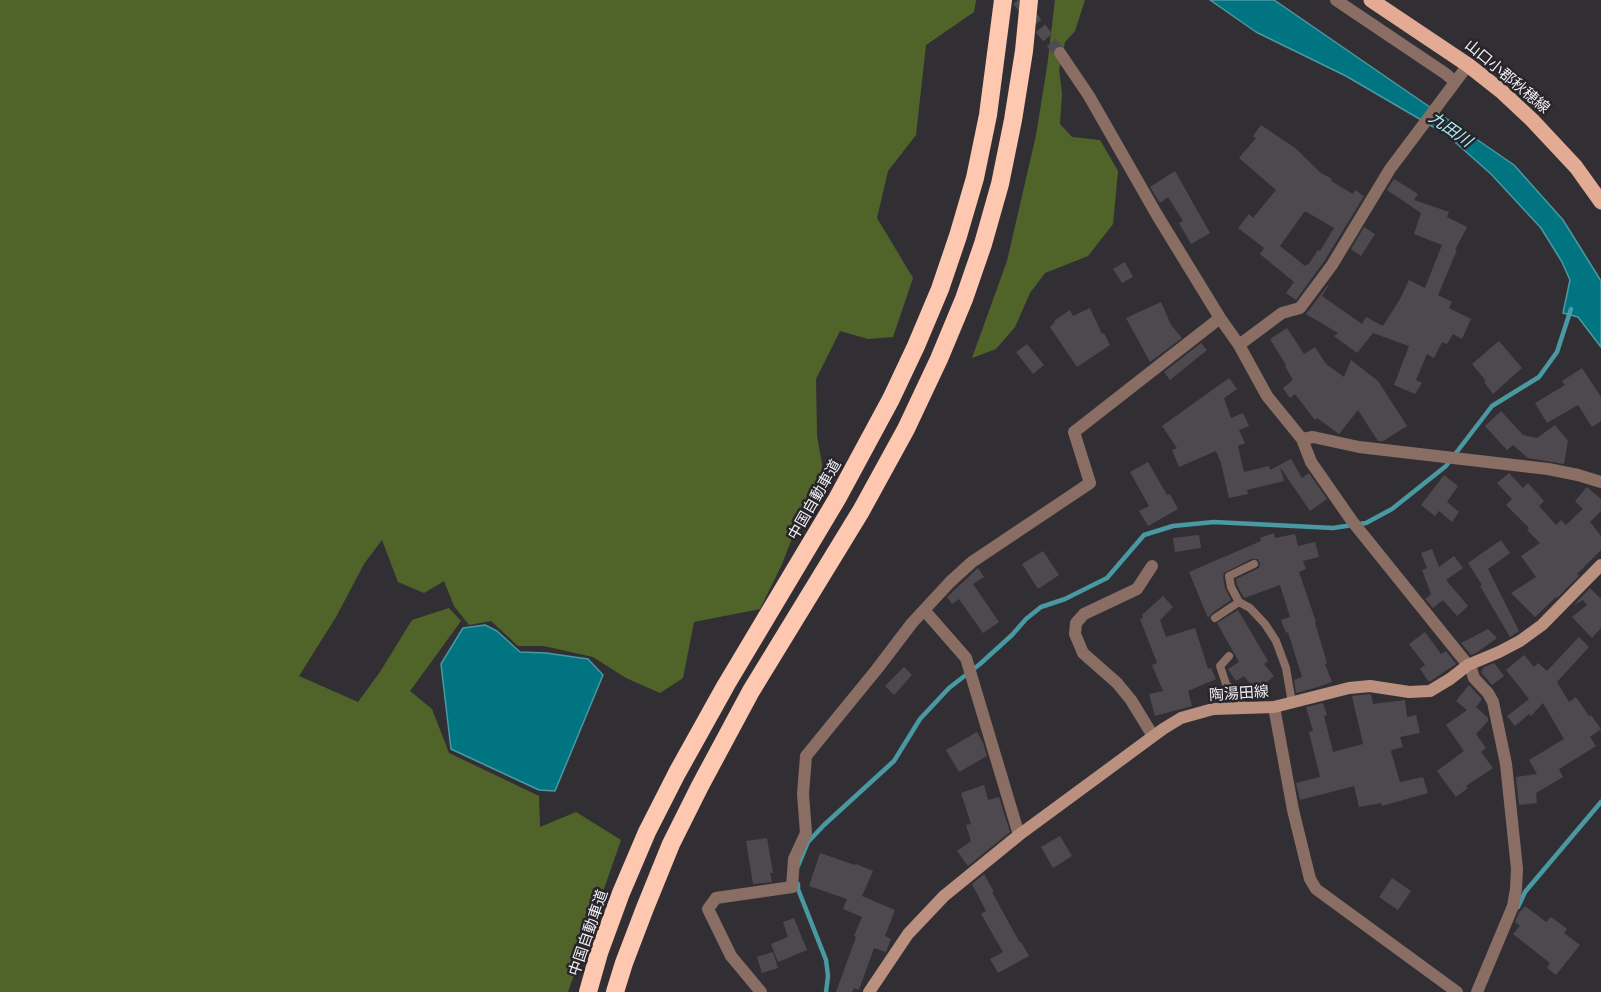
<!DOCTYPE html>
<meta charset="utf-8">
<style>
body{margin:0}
canvas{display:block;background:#322f34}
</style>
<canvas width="1601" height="992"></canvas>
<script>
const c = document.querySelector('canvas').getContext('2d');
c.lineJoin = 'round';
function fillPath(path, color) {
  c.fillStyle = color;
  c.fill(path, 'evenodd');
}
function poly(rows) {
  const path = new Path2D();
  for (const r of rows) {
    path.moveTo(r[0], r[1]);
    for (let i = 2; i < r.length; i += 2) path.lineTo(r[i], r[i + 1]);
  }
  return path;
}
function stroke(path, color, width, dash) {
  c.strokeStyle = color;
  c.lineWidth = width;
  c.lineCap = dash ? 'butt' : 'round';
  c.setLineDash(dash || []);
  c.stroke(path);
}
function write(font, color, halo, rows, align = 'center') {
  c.font = font + ' "Libre Baskerville","Noto Sans JP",serif';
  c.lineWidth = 5;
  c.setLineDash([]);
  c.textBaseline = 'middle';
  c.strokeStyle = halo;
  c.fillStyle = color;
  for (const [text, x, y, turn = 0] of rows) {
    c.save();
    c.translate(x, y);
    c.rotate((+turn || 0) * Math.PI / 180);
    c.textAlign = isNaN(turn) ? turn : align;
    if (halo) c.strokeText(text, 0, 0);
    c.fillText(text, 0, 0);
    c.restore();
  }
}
fillPath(poly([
 [0,0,976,0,974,12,926,45,916,135,888,171,877,218,913,278,893,337,868,339,840,331,816,379,817,435,825,482,798,523,782,564,760,609,694,622,683,678,660,693,626,678,593,657,544,646,518,646,491,621,469,625,454,606,444,581,424,593,398,582,382,540,364,564,336,617,299,676,358,702,380,672,412,620,449,608,461,621,410,691,432,709,449,753,539,796,540,827,576,812,621,840,568,992,0,992],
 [1055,0,1085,0,1075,31,1065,42,1059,70,1062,93,1060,124,1072,137,1100,140,1118,171,1113,224,1088,256,1045,273,1030,293,1015,327,996,349,972,358,1007,261,1036,135,1047,67]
]), '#506429');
const water = poly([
 [1210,0,1274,0,1514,165,1563,220,1601,281,1601,347,1578,317,1563,313,1570,280,1562,262,1541,228,1491,174,1447,135,1346,76,1256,32,1210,0],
 [485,625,497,631,520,652,546,653,588,659,603,675,555,791,539,790,451,749,441,664,463,628,485,625]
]);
fillPath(water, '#017481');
stroke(water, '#4999a3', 1.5);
stroke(poly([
 [798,866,808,842,824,825,894,761,920,719,949,688,980,664,1012,635,1026,619,1041,607,1065,599,1107,578,1144,535,1173,526,1214,522,1333,528,1366,523,1392,509,1446,466,1492,406,1539,377,1557,352,1571,309],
 [798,884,798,889,826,960,828,976,826,992],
 [1518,907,1525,892,1601,802]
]), '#4999a3', 4.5);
fillPath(poly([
 [1261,125,1295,148,1321,173,1332,179,1331,181,1353,194,1355,190,1364,196,1325,260,1296,300,1286,293,1294,282,1260,254,1264,248,1238,228,1249,214,1253,218,1276,190,1239,158,1256,138,1253,136],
 [1305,211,1334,228,1320,251,1318,250,1308,265,1307,264,1305,266,1280,246],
 [1175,171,1210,233,1191,244,1179,223,1183,221,1168,197,1160,203,1150,187],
 [1394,179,1418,194,1414,200,1449,212,1447,217,1467,227,1455,250,1457,250,1438,295,1452,302,1449,308,1471,319,1462,339,1453,334,1447,344,1442,342,1434,358,1427,354,1416,380,1422,383,1415,394,1394,385,1409,346,1373,333,1357,353,1334,336,1338,333,1306,314,1328,285,1329,285,1322,296,1362,324,1366,317,1383,326,1400,299,1409,280,1425,288,1442,245,1414,234,1421,213,1387,190],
 [1364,227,1375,234,1361,256,1351,249],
 [1125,262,1133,277,1122,283,1113,269],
 [1161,302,1171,325,1182,338,1150,362,1126,318],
 [1090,308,1102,334,1104,333,1110,345,1077,367,1050,327,1055,322,1054,321,1070,310,1073,316],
 [1287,328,1304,354,1315,347,1326,364,1344,377,1351,360,1378,381,1407,426,1383,441,1378,441,1358,410,1339,434,1317,418,1315,420,1295,394,1290,398,1283,388,1293,380,1285,366,1286,365,1270,339],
 [1499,341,1522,368,1493,394,1484,382,1486,381,1472,364],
 [1201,343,1207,350,1170,380,1164,372],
 [1027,344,1044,365,1033,374,1016,352],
 [1582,368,1601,397,1601,421,1592,427,1578,405,1547,423,1535,403,1565,385,1562,381],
 [1229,378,1237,389,1224,398,1231,418,1243,413,1249,426,1239,430,1245,443,1238,446,1244,472,1269,466,1270,470,1291,459,1302,478,1309,473,1327,499,1310,511,1280,467,1284,481,1247,490,1248,494,1229,498,1221,463,1216,451,1179,467,1172,450,1177,448,1162,426],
 [1501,411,1523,435,1537,438,1555,425,1568,441,1564,464,1528,458,1513,445,1507,450,1485,426],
 [1148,462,1167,495,1170,494,1178,509,1148,526,1139,511,1149,506,1130,472],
 [1509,473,1523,488,1528,483,1544,501,1539,506,1556,525,1561,520,1566,525,1583,509,1575,501,1587,487,1601,499,1601,511,1590,522,1601,536,1601,550,1577,574,1579,576,1557,598,1556,597,1535,617,1511,593,1536,577,1521,556,1540,543,1527,530,1529,528,1506,505,1512,499,1497,483],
 [1444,475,1458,486,1447,502,1459,512,1452,522,1439,511,1435,516,1421,505],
 [1274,533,1275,538,1295,534,1298,546,1315,542,1319,557,1303,561,1306,569,1299,572,1316,622,1315,623,1327,663,1325,664,1332,682,1318,687,1296,693,1294,680,1302,677,1288,632,1286,633,1281,620,1290,617,1280,585,1244,598,1237,585,1236,579,1259,568,1260,564,1258,559,1251,559,1224,573,1223,577,1225,588,1231,600,1212,613,1208,618,1189,572,1261,541,1260,538],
 [1199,535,1201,548,1175,552,1173,538],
 [1501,540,1510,553,1488,569,1519,631,1510,637,1480,586,1482,585,1468,563],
 [1432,549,1439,567,1454,556,1463,568,1446,580,1468,606,1457,616,1443,600,1433,608,1425,599,1431,594,1422,570,1427,568,1421,553],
 [1043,551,1059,575,1038,589,1022,564],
 [978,568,984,577,973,584,999,622,983,633,959,599,952,604,947,597],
 [1590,588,1601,599,1601,628,1592,638,1572,617,1587,605,1583,600,1574,605],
 [1163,596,1173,607,1160,620,1166,637,1195,628,1208,669,1211,668,1216,679,1188,691,1192,706,1155,716,1149,694,1163,691,1152,665,1157,663,1140,619,1143,618,1142,615],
 [1238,610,1268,661,1264,664,1274,676,1256,691,1244,676,1236,681,1228,669,1239,662,1217,623],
 [1488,629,1497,638,1476,653,1471,655,1461,643],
 [1425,632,1441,654,1446,651,1456,664,1429,682,1420,669,1425,665,1409,644],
 [1579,637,1589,647,1557,682,1569,702,1576,697,1589,716,1591,715,1601,729,1590,737,1596,746,1559,769,1563,777,1536,793,1537,803,1519,805,1516,777,1537,774,1529,760,1564,739,1543,703,1531,716,1529,714,1515,726,1507,716,1529,699,1506,670,1524,655,1534,667,1538,663,1547,671],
 [1494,663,1504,676,1492,685,1481,672,1484,667],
 [904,667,912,675,894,695,885,686],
 [1469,685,1482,699,1476,707,1488,718,1488,721,1476,734,1486,748,1481,752,1493,768,1466,786,1468,788,1456,797,1437,771,1464,751,1446,725,1467,710,1456,701],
 [1371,694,1373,704,1405,700,1407,717,1416,715,1420,733,1400,737,1403,747,1392,750,1391,752,1400,782,1423,777,1428,793,1382,806,1381,803,1359,807,1354,786,1300,800,1296,783,1320,777,1309,732,1313,731,1306,707,1323,703,1327,715,1324,716,1333,752,1363,744,1352,696],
 [977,732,983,743,987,756,959,772,946,750],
 [984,785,988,800,999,797,1010,832,968,866,957,851,971,841,966,825,971,824,961,793],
 [1060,836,1072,856,1053,868,1041,847],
 [767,838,773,873,770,873,772,882,753,884,746,841],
 [820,853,855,865,856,864,873,871,862,896,895,910,885,936,891,939,886,952,874,948,859,990,854,988,852,992,836,992,856,937,854,936,862,917,843,909,847,899,809,886],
 [984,874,994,892,992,892,1020,943,1021,942,1029,956,998,973,990,959,1003,952,981,914,986,911,972,884],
 [1392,878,1411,891,1398,910,1379,897],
 [1525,906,1546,922,1551,917,1567,929,1564,933,1580,945,1556,975,1547,968,1550,963,1513,934,1520,926,1515,922,1519,913],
 [794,918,807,950,778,962,771,944,788,937,783,922],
 [773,952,778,968,762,973,757,957]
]), '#4d494f');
stroke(poly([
 [1018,0,1060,53]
]), '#4f4c51', 12, [12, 6]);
stroke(poly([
 [1254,564,1229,576,1231,587,1239,602,1250,608,1265,624,1276,641,1286,668,1292,703],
 [1215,618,1239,602],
 [1229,656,1220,666,1226,684,1233,691,1244,708]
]), '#8a6e63', 8);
stroke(poly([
 [1336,0,1446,74,1455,82],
 [1060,53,1089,96,1157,215,1220,318,1239,345,1267,396,1302,439,1311,462,1352,521,1468,665],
 [1239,345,1282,313,1300,308,1332,265,1390,169,1468,65],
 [1302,439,1313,437,1359,447,1548,469,1578,475,1601,482],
 [1152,566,1137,589,1084,614,1076,623,1075,634,1083,653,1117,683,1131,700,1153,736],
 [924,610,966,658,1019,835],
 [1470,665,1474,678,1488,693,1493,702,1506,764,1517,869,1516,889,1513,906,1477,992],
 [1274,707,1293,810,1310,879,1316,889,1457,992],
 [761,992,731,956,708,909,716,898,792,887,794,859,806,833,803,794,806,756,877,669,912,623,950,582,972,562,1090,483,1074,432,1220,318]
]), '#8a6e63', 12);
stroke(poly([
 [869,992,908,934,944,896,1019,835,1163,729,1181,718,1213,709,1274,707,1349,688,1370,686,1409,692,1430,691,1450,679,1468,665,1499,652,1520,641,1542,625,1601,565]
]), '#bc907e', 12);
stroke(poly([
 [1371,0,1468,65,1501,91,1532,120,1576,167,1601,202]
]), '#e3ab93', 15);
stroke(poly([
 [588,992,599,953,621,893,647,832,677,773,726,685,837,499,891,399,916,346,940,289,958,236,975,178,988,115,1003,0],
 [615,992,624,963,645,908,671,844,700,786,751,691,861,511,906,429,939,359,964,299,983,244,1000,184,1013,120,1024,51,1029,0]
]), '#fdc7b0', 18);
write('15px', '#f1eff3', '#28252a', [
 ["山口小郡秋穂線",1507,77,40],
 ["中国自動車道",815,500,-60],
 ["陶湯田線",1239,694,-4],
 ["中国自動車道",589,933,-71]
]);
write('italic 16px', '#abf0fb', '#28252a', [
 ["九田川",1450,130,35]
]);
</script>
